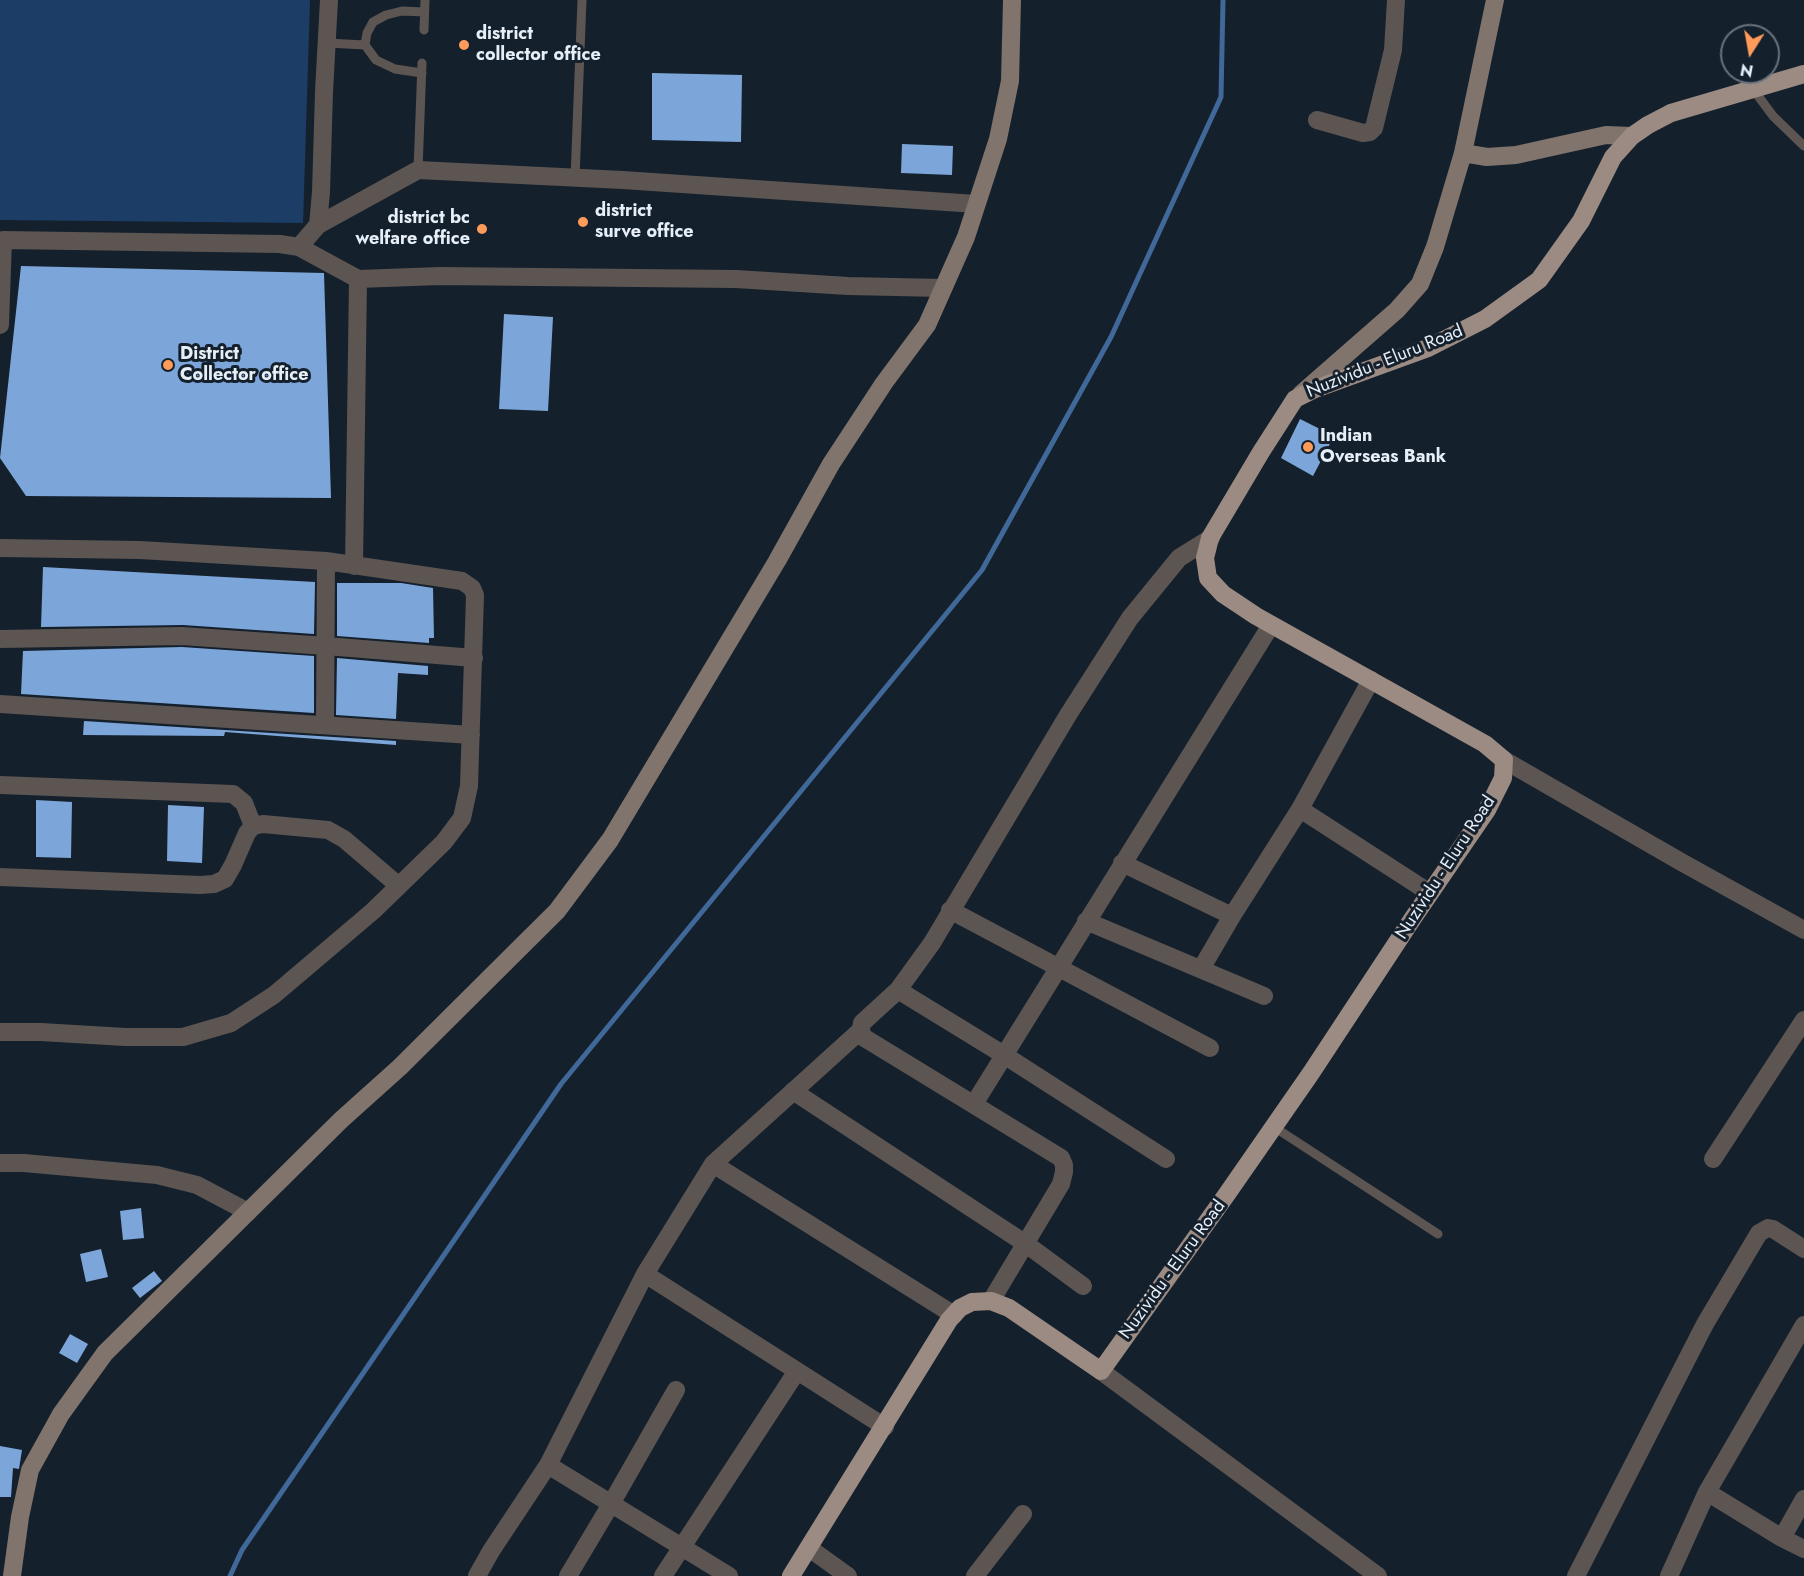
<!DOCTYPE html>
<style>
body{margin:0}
#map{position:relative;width:1804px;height:1576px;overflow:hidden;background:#15202d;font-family:Jost,sans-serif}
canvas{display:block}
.north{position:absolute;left:1720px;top:24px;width:60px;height:60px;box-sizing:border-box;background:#15202d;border:2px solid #69727e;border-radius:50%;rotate:191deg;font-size:16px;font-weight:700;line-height:24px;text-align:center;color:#e6eef7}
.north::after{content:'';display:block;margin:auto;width:21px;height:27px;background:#ff9b5a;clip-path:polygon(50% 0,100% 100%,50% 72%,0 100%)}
</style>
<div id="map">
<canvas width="1804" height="1576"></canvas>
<div class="north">N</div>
</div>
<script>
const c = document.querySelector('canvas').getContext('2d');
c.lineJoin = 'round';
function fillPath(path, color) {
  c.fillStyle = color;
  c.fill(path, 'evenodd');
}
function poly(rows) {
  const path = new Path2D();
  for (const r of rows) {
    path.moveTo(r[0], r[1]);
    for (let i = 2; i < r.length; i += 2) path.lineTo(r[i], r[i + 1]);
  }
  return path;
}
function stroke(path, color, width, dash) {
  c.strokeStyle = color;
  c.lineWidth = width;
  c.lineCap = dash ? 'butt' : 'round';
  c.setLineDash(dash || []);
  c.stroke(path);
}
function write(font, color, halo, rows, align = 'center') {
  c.font = font + ' Jost,sans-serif';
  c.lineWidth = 6;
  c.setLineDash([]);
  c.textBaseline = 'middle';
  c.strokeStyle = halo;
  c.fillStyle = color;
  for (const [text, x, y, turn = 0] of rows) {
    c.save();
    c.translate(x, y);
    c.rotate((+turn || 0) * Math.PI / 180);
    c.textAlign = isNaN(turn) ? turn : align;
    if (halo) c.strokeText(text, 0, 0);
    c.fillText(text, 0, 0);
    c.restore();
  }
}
fillPath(poly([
 [0,0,310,0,303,223,0,220]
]), '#1c3e66');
stroke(poly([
 [230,1576,242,1550,561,1084,982,570,1111,337,1221,97,1223,0]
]), '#406898', 5);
fillPath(poly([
 [652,73,742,75,741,142,652,140],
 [902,144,953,146,952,175,901,173],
 [21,266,324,273,331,498,26,496,0,458],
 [504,314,553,317,548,411,499,409],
 [1300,419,1334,436,1313,476,1281,458],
 [43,567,315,582,314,634,183,625,41,627],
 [337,583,401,583,433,588,434,638,429,638,429,643,337,636],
 [182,647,314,656,314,713,21,694,23,651],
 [337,658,428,666,428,675,398,673,396,719,336,715],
 [84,721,396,741,396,745,225,732,224,736,83,735],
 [36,800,72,802,71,858,36,857],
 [168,805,204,807,202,863,167,861],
 [141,1208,144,1238,123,1240,120,1211],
 [101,1249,108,1277,86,1282,80,1254],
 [154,1271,162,1281,140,1298,132,1288],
 [70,1334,88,1344,77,1363,59,1353],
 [0,1446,22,1450,19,1469,13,1468,11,1497,0,1497]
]), '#7ca6da');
stroke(poly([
 [424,30,425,0],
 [327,43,365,45],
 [422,73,395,69,376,60,365,45,367,33,373,22,386,15,402,11,424,12],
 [1753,89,1773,116,1804,146],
 [418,170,422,63],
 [575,178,582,0],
 [1274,1127,1438,1234]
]), '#5d5551', 9);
stroke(poly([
 [1317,120,1363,133,1370,132,1374,128,1393,50,1396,0],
 [318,225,321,192,324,92,329,0],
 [299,247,318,225,418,170,623,180,976,204],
 [0,325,3,240,280,244,299,247,358,279,440,276,736,279,848,286,943,288],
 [0,548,140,550,326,561,462,581,472,588,475,595,469,786,462,818,444,842,373,911,274,995,231,1023,183,1037,125,1037,41,1032,0,1032],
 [354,566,358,279],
 [0,639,182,636,326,646,474,658],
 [0,704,471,735],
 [325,725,326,561],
 [1504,760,1683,863,1804,930],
 [0,785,233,794,244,803,253,826],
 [1300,809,1430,893],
 [1122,863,1232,916],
 [0,877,200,885,214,884,225,879,233,865,247,833,253,826,263,824,328,830,344,839,399,886],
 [950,910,1210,1048],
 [1086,921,1264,996],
 [1201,969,1232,916,1300,809,1371,680],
 [898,990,932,943,1068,715,1130,618,1179,558,1211,538],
 [861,1030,863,1037,1061,1158,1064,1165,1064,1172,1061,1184,991,1301],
 [793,1091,1026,1244,1083,1286],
 [974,1104,1271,625],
 [1713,1159,1804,1020],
 [0,1163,24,1163,157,1175,197,1185,248,1212],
 [713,1164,954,1315],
 [645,1274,885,1427],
 [1101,1371,1378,1576],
 [548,1465,729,1576],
 [1707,1492,1782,1538,1804,1549],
 [1782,1538,1804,1499],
 [809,1548,848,1576],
 [477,1576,491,1551,548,1465,645,1274,713,1164,861,1030,862,1023,898,990,1004,1055,1166,1159],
 [568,1576,611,1504,676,1390],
 [663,1576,797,1371],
 [975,1576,1023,1514],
 [1576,1576,1705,1324,1759,1233,1768,1228,1773,1229,1804,1249],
 [1669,1576,1707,1492,1804,1325]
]), '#5d5551', 18);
stroke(poly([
 [1463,153,1487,157,1516,155,1606,135,1632,136],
 [1301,394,1397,310,1420,284,1435,247,1463,153,1495,0],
 [12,1576,20,1517,30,1470,61,1414,105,1353,341,1120,400,1067,557,911,610,840,777,561,831,464,884,383,927,325,966,237,998,139,1010,81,1012,0]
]), '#81746c', 18);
stroke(poly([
 [791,1576,949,1320,960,1308,972,1302,991,1301,1009,1308,1101,1371,1227,1194,1311,1073,1413,918,1487,810,1503,778,1504,760,1485,744,1256,616,1223,594,1208,578,1205,558,1210,538,1261,452,1295,399,1315,389,1428,348,1485,319,1539,280,1581,221,1613,157,1632,136,1648,125,1671,113,1804,74]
]), '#9c8b82', 18);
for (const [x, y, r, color] of [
 [464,45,6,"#ff9b5a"],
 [583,222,6,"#ff9b5a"],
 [482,229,6,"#ff9b5a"],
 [168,365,6,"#ff9b5a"],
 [1308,447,6,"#ff9b5a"]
]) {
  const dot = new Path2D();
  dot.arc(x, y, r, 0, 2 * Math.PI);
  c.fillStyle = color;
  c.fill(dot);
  stroke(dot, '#15202d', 2);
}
write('bold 18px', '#e6eef7', '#15202d', [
 ["district",476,35],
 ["collector office",476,56],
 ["district",595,212],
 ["surve office",595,233],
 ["district bc",470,219,"right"],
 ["welfare office",470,240,"right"],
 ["District",180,355],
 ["Collector office",180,376],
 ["Indian",1320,437],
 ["Overseas Bank",1320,458]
], 'left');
write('18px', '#e6eef7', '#15202d', [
 ["Nuzividu - Eluru Road",1385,362,-22],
 ["Nuzividu - Eluru Road",1446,868,-57],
 ["Nuzividu - Eluru Road",1173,1270,-54]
]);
</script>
